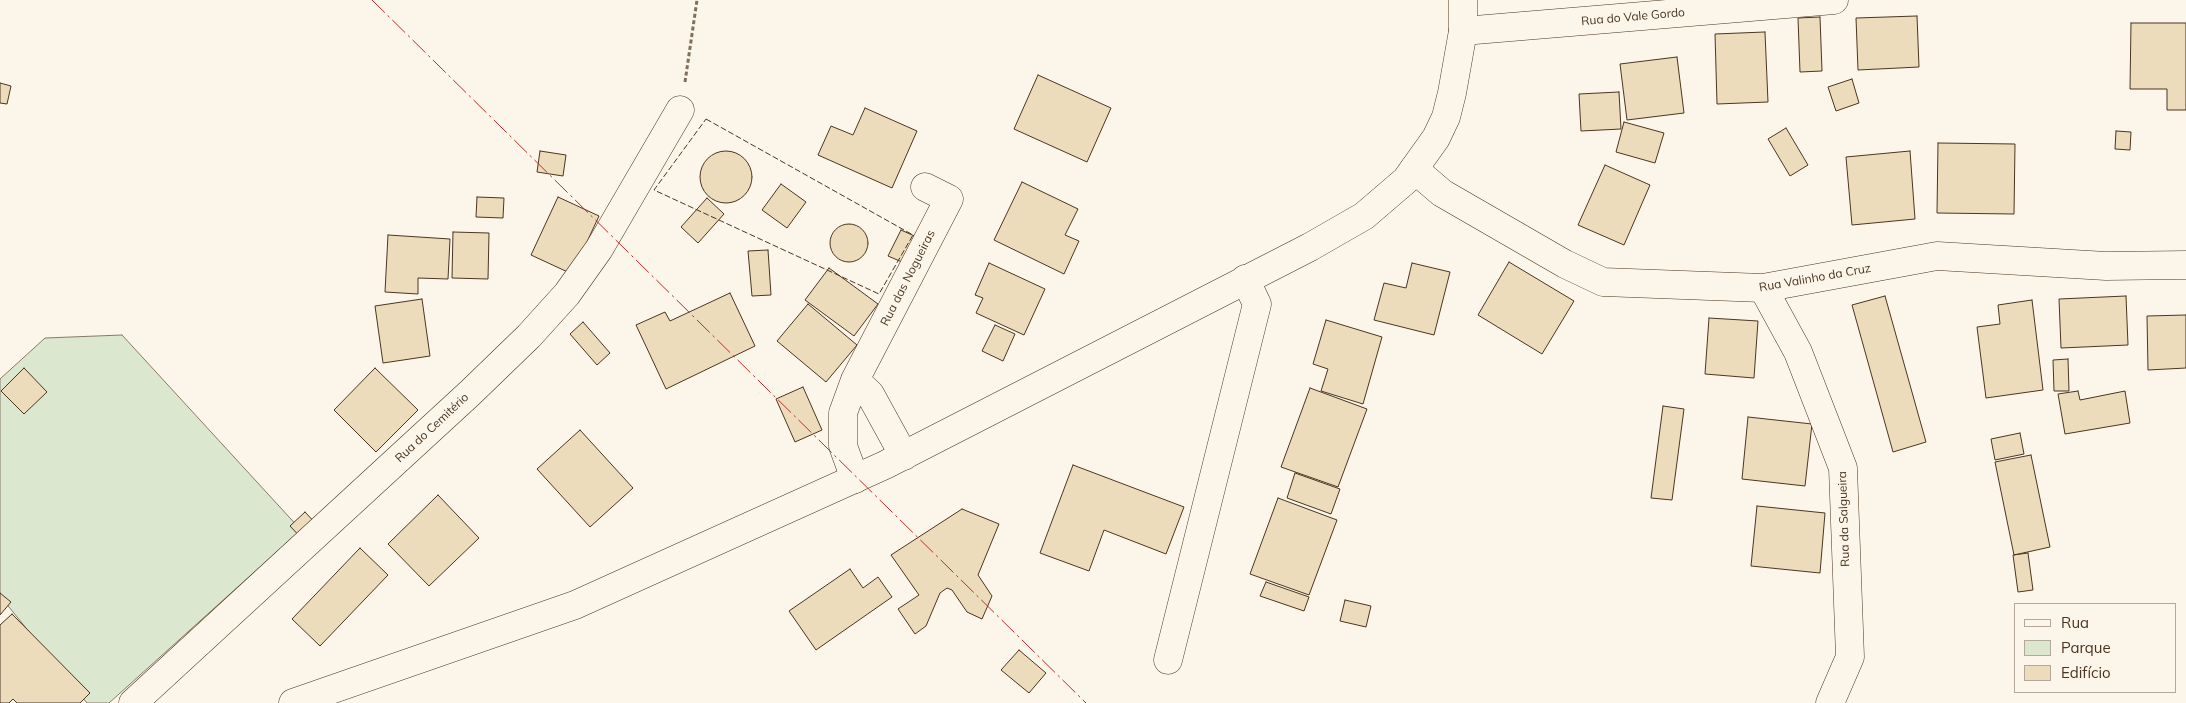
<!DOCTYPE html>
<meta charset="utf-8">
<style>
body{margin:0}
#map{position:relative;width:2186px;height:703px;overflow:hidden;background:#fbf6e9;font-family:Mulish,sans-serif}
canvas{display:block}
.legend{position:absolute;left:2014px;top:603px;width:162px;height:90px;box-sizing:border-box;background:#fbf6e9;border:1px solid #b4a999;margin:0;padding:6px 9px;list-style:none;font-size:15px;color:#4a3520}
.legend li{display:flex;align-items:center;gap:10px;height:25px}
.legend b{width:25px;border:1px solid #b4a999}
</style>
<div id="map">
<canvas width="2186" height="703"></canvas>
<ul class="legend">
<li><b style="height:6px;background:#fbf6e9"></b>Rua</li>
<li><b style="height:14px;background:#dce7d0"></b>Parque</li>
<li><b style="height:14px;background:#ecdcbc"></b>Edifício</li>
</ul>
</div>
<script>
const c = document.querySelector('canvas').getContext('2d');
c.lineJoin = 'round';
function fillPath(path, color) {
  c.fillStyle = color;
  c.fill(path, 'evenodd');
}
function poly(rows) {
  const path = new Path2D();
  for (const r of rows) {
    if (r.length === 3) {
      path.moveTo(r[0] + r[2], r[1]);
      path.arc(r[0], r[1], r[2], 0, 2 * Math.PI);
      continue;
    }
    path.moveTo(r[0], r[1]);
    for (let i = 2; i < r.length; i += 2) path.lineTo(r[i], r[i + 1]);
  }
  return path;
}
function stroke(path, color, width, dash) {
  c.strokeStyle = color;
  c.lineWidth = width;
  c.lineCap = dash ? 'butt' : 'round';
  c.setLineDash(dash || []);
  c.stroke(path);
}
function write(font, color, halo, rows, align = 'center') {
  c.font = font + ' Mulish,sans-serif';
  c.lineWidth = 4;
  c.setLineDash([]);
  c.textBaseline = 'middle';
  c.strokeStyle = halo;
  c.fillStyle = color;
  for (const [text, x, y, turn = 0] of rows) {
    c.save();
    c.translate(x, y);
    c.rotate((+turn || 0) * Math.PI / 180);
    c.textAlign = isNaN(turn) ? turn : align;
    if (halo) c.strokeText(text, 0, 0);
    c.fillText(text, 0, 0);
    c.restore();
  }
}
const green = poly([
 [122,335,301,530,109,703,87,703,0,596,0,379,45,338,122,335]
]);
fillPath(green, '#dce7d0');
stroke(green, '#887966', 1);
const building = poly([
 [1917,16,1919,67,1858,70,1856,18,1917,16],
 [1820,17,1822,71,1800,72,1798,18,1820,17],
 [2131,23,2186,23,2186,110,2167,110,2167,89,2130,89,2131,23],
 [1765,32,1768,102,1717,104,1715,34,1765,32],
 [1677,57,1684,113,1627,120,1620,64,1677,57],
 [1038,75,1111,108,1087,162,1014,129,1038,75],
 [1852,79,1859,103,1836,111,1828,87,1852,79],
 [0,83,11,86,7,104,0,103,0,83],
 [1619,92,1621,129,1581,131,1579,94,1619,92],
 [865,108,917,131,892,188,818,155,831,126,853,135,865,108],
 [1624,122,1664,133,1655,163,1616,152,1624,122],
 [1786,128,1808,165,1790,176,1768,139,1786,128],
 [2116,131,2131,132,2130,150,2115,149,2116,131],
 [1938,143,2015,144,2014,214,1937,213,1938,143],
 [726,177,26],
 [540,151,566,155,563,176,537,172,540,151],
 [1910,151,1915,219,1852,225,1846,157,1910,151],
 [1605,165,1650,185,1624,245,1578,225,1605,165],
 [1022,182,1078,209,1065,235,1079,241,1064,274,994,240,1022,182],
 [781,184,806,202,787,228,762,210,781,184],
 [477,197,504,198,503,218,476,217,477,197],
 [558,197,599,216,572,274,531,255,558,197],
 [707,198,724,214,698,243,681,227,707,198],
 [849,243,19],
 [901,230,921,239,909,265,888,256,901,230],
 [453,232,489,233,488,279,452,278,453,232],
 [388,235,450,239,448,279,418,278,418,294,385,292,388,235],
 [768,250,771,295,752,296,748,251,768,250],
 [1509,262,1574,301,1542,354,1478,315,1509,262],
 [989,263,1045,289,1024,335,976,313,983,298,975,295,989,263],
 [1412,263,1450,272,1434,335,1374,320,1384,283,1406,288,1412,263],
 [829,268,878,304,854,336,805,300,829,268],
 [730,293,755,346,666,389,636,325,665,312,670,321,730,293],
 [1885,296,1926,442,1893,452,1852,305,1885,296],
 [2126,296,2128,345,2061,348,2059,299,2126,296],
 [422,299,430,356,383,363,375,306,422,299],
 [2032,300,2043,390,1986,398,1977,327,2000,324,1998,305,2032,300],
 [808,304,857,345,826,382,777,341,808,304],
 [2186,315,2186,368,2148,370,2147,316,2186,315],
 [1709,318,1758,321,1754,378,1705,374,1709,318],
 [1326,320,1382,337,1363,404,1321,391,1328,369,1313,364,1326,320],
 [583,322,610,353,597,365,570,334,583,322],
 [995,325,1015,334,1003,361,982,351,995,325],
 [2068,359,2069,391,2054,391,2053,360,2068,359],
 [24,368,47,392,24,414,1,391,24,368],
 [375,368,418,410,376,452,334,410,375,368],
 [803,387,822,430,795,442,776,399,803,387],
 [1310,388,1367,409,1338,487,1281,467,1310,388],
 [2078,391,2080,400,2125,391,2130,423,2065,434,2058,394,2078,391],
 [1663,406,1684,409,1672,500,1651,498,1663,406],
 [1748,417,1812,424,1805,486,1742,479,1748,417],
 [580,430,633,488,590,527,537,469,580,430],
 [2020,433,2024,454,1995,460,1991,439,2020,433],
 [2031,455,2050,547,2014,555,1995,462,2031,455],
 [1073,465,1184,507,1166,554,1104,530,1089,571,1040,553,1073,465],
 [1295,473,1340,489,1331,514,1287,498,1295,473],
 [438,495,479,538,429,586,388,544,438,495],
 [1278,498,1337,520,1309,595,1250,574,1278,498],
 [1757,506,1825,513,1820,573,1751,566,1757,506],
 [962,509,999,524,978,575,992,596,982,619,967,612,952,590,947,588,940,593,926,626,915,634,898,609,919,595,891,555,962,509],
 [305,512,319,527,304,541,290,526,305,512],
 [360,548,388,575,320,646,292,619,360,548],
 [2028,553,2033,590,2018,592,2013,555,2028,553],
 [850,569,863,588,878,577,892,597,816,650,789,611,850,569],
 [1266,582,1309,597,1304,611,1260,596,1266,582],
 [0,593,11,602,0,615,0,593],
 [1345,600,1371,606,1366,627,1340,621,1345,600],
 [12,614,90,693,80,703,17,703,13,699,9,703,0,703,0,625,12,614],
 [1019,650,1046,673,1029,693,1001,670,1019,650]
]);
fillPath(building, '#ecdcbc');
stroke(building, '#4a3520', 1);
const street = poly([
 [1463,31,1834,0],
 [1414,169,1442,193,1565,264,1603,282,1763,288,1937,256,2106,266,2186,265],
 [1763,288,1798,352,1843,468,1850,657,1830,703],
 [855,380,870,394,904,456],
 [855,479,843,446,843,413,855,380,949,199,925,187],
 [1168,660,1257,304,1245,279],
 [133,703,470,393,529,336,567,294,599,249,680,110]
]);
const secondary = poly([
 [293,703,575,605,885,465,1310,247,1364,216,1406,180,1436,138,1446,117,1452,93,1463,31,1463,0]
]);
stroke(street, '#4a3520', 29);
stroke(secondary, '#4a3520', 29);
stroke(poly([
 [685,82,697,0]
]), '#7f6f5c', 3, [4, 2.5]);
stroke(street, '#fbf6e9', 28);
stroke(secondary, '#fbf6e9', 28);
stroke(poly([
 [706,119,913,235,879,294,654,190,706,119]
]), '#4a3520', 1, [6, 2.5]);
stroke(poly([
 [372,0,1086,703]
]), '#c62828', 1, [18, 4, 2.5, 4]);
write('12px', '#4a3520', '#fbf6e9', [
 ["Rua do Vale Gordo",1633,17,-5],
 ["Rua das Nogueiras",908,278,-63],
 ["Rua Valinho da Cruz",1815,278,-10],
 ["Rua do Cemitério",432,428,-43],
 ["Rua da Salgueira",1844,519,-92]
]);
</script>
